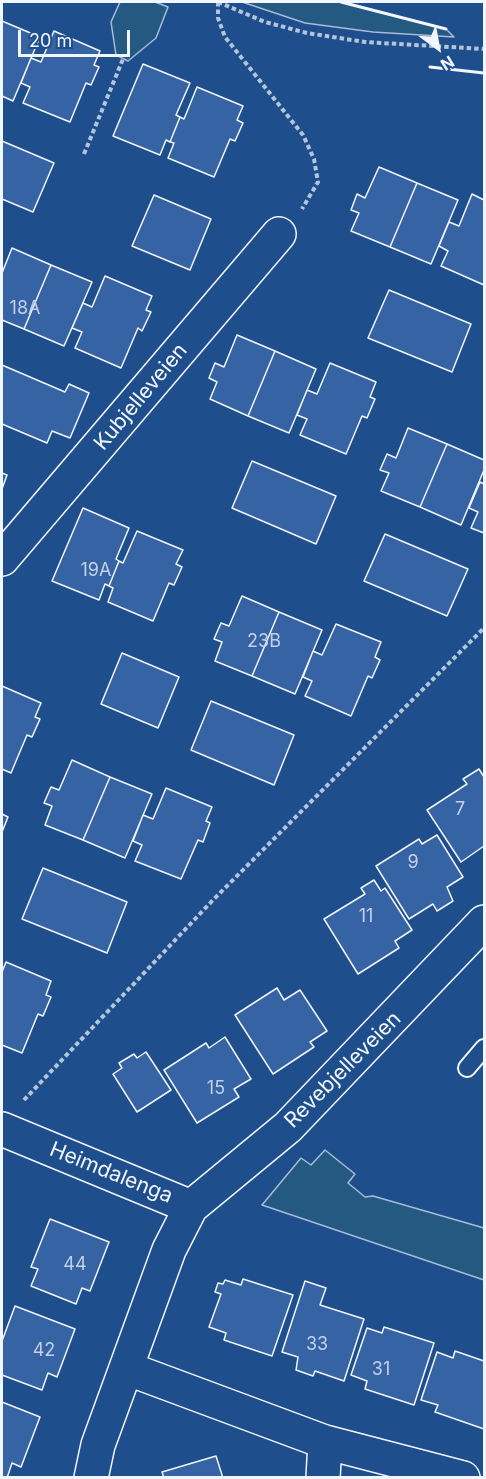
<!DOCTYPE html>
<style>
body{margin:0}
#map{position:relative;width:486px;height:1479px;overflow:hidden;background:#1f4e8c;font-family:Inter,sans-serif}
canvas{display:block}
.frame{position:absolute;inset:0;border:3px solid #f2f6ff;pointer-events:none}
.north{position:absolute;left:408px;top:18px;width:60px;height:60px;-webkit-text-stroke:4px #1f4e8c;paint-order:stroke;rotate:148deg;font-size:16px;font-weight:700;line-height:24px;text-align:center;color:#f2f6ff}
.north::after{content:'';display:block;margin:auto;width:21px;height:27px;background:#f2f6ff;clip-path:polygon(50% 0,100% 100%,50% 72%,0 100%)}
.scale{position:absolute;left:18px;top:30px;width:112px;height:27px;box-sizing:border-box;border:3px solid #f2f6ff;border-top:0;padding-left:8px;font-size:18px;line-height:21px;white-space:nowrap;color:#f2f6ff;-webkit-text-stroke:4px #1f4e8c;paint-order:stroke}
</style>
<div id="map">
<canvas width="486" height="1479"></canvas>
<div class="frame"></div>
<div class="north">N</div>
<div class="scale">20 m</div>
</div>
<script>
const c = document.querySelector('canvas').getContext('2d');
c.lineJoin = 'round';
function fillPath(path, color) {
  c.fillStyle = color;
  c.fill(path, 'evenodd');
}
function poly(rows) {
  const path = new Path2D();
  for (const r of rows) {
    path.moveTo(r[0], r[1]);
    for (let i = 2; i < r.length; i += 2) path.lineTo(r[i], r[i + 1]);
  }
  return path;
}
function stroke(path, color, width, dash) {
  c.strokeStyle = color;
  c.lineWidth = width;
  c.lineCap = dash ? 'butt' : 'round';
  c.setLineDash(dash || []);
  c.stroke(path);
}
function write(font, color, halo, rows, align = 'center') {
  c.font = font + ' Inter,sans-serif';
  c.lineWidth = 4.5;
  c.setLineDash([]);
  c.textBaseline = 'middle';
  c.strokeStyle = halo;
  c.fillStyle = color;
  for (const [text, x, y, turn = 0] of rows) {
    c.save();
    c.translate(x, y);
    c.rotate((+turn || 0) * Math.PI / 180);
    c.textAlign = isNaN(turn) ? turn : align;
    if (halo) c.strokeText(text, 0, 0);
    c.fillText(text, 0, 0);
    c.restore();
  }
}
const green = poly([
 [120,2,155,2,168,7,156,38,128,61,116,55,111,22,120,2],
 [242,2,341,2,446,29,454,37,373,32,305,23,242,2],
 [325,1150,355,1174,348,1183,365,1197,373,1196,484,1228,484,1280,262,1205,301,1158,311,1165,325,1150]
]);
fillPath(green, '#245a82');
stroke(green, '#a8bbd7', 1.5);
const building = poly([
 [2,21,40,37,13,101,2,96,2,21],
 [54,31,100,51,94,65,99,67,91,85,86,83,70,122,23,103,30,87,21,83,31,58,41,62,54,31],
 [143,64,190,83,176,115,180,117,170,142,166,140,160,155,113,136,143,64],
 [197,87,243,106,237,120,243,123,235,141,230,139,214,177,168,158,174,143,170,142,180,117,184,119,197,87],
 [2,141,54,163,33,212,2,199,2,141],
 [379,167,417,183,390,247,351,231,359,213,351,210,357,194,365,198,379,167],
 [417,183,458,200,431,264,390,247,417,183],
 [472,194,484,200,484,285,441,266,448,251,439,246,449,222,459,226,472,194],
 [154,195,211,219,190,270,132,246,154,195],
 [12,248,51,265,24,329,2,320,2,273,12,248],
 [51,265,92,282,64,346,24,329,51,265],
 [105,276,152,296,146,310,151,312,142,331,138,328,121,368,75,348,82,332,72,328,83,303,92,307,105,276],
 [389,290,471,324,452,372,368,338,389,290],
 [237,335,275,351,248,416,210,399,217,382,209,378,215,363,224,367,237,335],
 [275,351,316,369,289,433,248,416,275,351],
 [330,363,376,382,370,397,375,399,367,418,362,416,346,454,300,435,307,419,297,415,307,390,317,394,330,363],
 [2,365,65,392,69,384,89,393,70,438,52,431,47,443,2,424,2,365],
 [408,428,447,444,420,507,381,491,389,473,380,470,387,454,396,458,408,428],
 [447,444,484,460,484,470,461,525,420,507,447,444],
 [252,461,336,496,316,544,232,508,252,461],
 [2,473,7,475,2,489,2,473],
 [480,482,484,484,484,533,471,528,478,512,469,508,480,482],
 [83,508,129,528,116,559,119,561,109,586,105,584,99,600,52,581,83,508],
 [137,531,183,550,176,564,182,567,174,585,169,583,153,621,108,602,113,588,109,586,119,561,123,563,137,531],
 [385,534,468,569,447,616,364,581,385,534],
 [242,596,279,612,252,676,215,661,222,642,214,639,221,623,229,626,242,596],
 [279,612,322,630,295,694,252,676,279,612],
 [336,624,381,642,375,657,380,660,372,678,368,676,351,716,305,696,312,681,303,677,313,651,322,655,336,624],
 [122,653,179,677,158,728,101,704,122,653],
 [2,686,41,703,35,717,40,719,32,737,27,735,11,773,2,769,2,686],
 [211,701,294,735,274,785,191,750,211,701],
 [72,760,110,777,83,840,45,825,52,806,44,803,51,787,59,790,72,760],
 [479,769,484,777,484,846,461,862,427,810,467,784,463,779,479,769],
 [110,777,152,794,125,858,83,840,110,777],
 [166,788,212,807,206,821,210,823,203,842,198,840,181,879,135,861,142,845,133,841,143,815,153,819,166,788],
 [2,814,8,817,2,832,2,814],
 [437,835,463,877,447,887,453,901,437,911,433,904,409,919,376,866,419,839,422,844,437,835],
 [43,868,127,902,107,953,22,919,43,868],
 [374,880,381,891,385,888,412,930,395,941,399,948,358,974,324,919,365,894,361,888,374,880],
 [6,962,51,981,46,995,51,997,43,1016,38,1014,22,1053,2,1045,2,972,6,962],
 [277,988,284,1000,300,990,327,1031,310,1042,314,1047,273,1074,235,1015,277,988],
 [225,1037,251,1079,234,1089,239,1097,197,1123,164,1070,206,1043,209,1048,225,1037],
 [146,1052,171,1090,137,1112,113,1074,122,1068,119,1063,134,1054,137,1058,146,1052],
 [50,1219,109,1242,90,1291,82,1288,76,1304,31,1286,38,1269,31,1267,50,1219],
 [243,1279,293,1295,272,1356,224,1340,226,1333,209,1327,221,1294,215,1292,218,1283,223,1284,225,1280,241,1285,243,1279],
 [305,1281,326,1288,320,1305,364,1319,344,1381,315,1371,313,1376,296,1370,298,1357,282,1352,305,1281],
 [15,1306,75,1329,57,1377,48,1373,42,1390,2,1375,2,1341,15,1306],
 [384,1327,434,1343,414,1405,365,1389,367,1381,351,1375,367,1328,382,1333,384,1327],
 [455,1351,484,1361,484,1429,435,1412,438,1405,421,1400,437,1352,453,1358,455,1351],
 [2,1402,40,1417,21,1467,12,1463,7,1478,2,1477,2,1402],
 [216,1456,223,1478,164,1478,162,1472,216,1456]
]);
fillPath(building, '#3563a3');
stroke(building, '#f2f6ff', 1.5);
const service = poly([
 [467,1068,484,1048]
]);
const minor = poly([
 [2,559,279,234],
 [2,1129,191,1207],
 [126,1368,325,1442,323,1478],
 [325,1442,463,1478],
 [91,1478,98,1445,169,1250,191,1207,288,1127,484,922]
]);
stroke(service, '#f2f6ff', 20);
stroke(minor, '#f2f6ff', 36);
stroke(poly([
 [218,2,218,18,225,37,303,135,314,159,318,182,302,209],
 [218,2,265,22,307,33,365,42,484,49],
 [84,154,123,59],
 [24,1100,213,900,484,628]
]), '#b3c4dc', 4, [4.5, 3]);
stroke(service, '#1f4e8c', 16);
stroke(minor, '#1f4e8c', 33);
stroke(poly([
 [341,2,446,29],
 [430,67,484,73]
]), '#f2f6ff', 3);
write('18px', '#c3d1e8', null, [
 ["18A",25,309],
 ["19A",96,571],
 ["23B",264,642],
 ["7",460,810],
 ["9",413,863],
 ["11",366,917],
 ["15",216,1089],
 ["44",75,1265],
 ["33",317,1345],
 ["42",44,1351],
 ["31",381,1370]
]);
write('21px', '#f2f6ff', '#1f4e8c', [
 ["Kubjelleveien",141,397,-50],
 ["Revebjelleveien",343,1070,-45],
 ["Heimdalenga",111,1173,22]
]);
</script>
